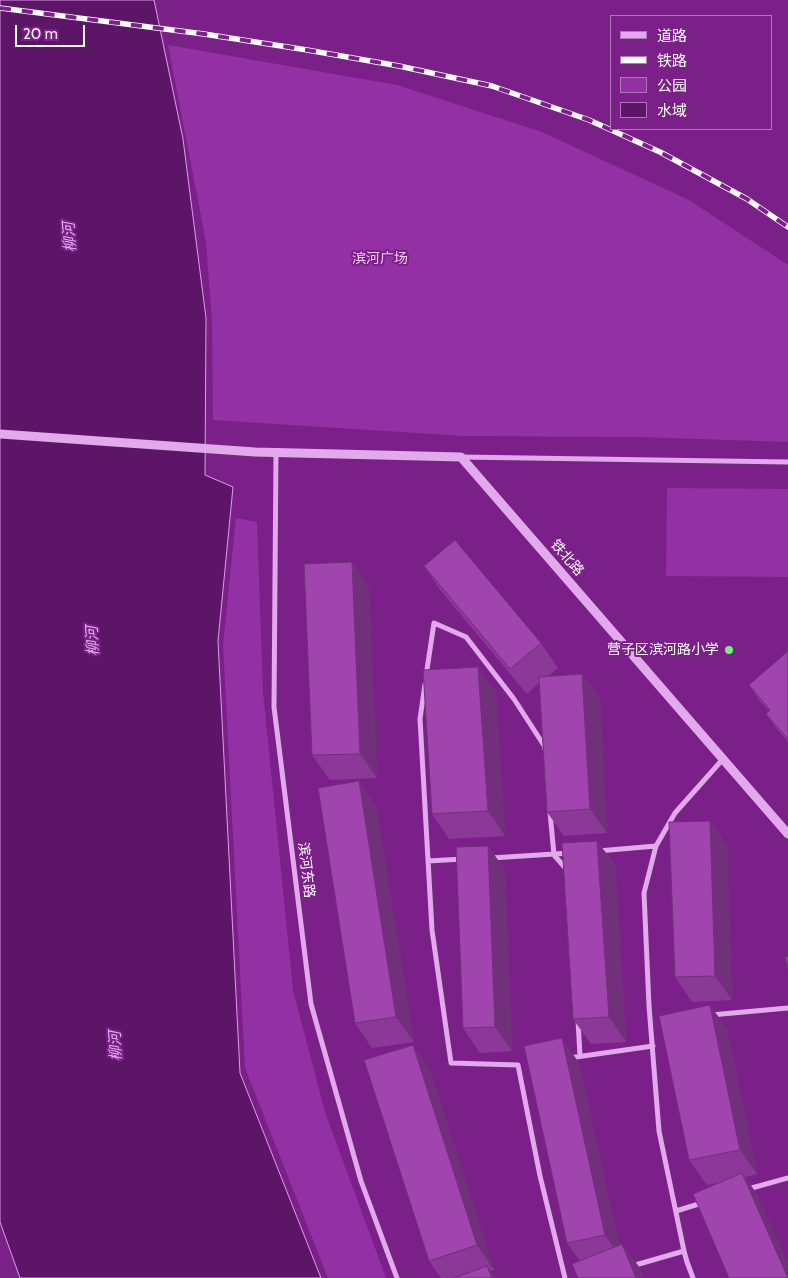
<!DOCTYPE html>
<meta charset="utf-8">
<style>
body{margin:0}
#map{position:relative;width:788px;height:1278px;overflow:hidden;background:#7a2088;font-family:Cabin,"Noto Sans SC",sans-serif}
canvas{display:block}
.legend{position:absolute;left:610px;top:15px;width:162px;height:115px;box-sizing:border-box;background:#7a2088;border:1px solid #af79b8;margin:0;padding:6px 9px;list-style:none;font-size:15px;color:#fff}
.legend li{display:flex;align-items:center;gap:10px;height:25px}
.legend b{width:25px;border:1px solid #af79b8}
.scale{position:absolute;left:15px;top:25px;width:70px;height:22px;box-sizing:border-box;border:2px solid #fff;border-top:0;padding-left:6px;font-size:15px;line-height:18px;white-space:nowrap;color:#fff;-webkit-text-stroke:4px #7a2088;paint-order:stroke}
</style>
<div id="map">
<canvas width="788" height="1278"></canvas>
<ul class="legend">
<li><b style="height:6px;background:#e1aaea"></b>道路</li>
<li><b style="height:6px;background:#fff"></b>铁路</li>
<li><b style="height:14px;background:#9330a4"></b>公园</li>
<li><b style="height:14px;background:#5d1567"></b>水域</li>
</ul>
<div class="scale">20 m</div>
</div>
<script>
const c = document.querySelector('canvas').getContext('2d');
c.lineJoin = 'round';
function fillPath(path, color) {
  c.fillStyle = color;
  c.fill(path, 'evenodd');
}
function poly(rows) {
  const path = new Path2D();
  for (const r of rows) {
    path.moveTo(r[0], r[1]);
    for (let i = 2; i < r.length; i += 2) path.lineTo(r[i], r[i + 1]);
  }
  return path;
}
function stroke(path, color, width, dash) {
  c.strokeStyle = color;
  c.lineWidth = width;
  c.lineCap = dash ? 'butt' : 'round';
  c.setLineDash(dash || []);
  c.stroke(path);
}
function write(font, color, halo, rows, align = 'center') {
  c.font = font + ' Cabin,"Noto Sans SC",sans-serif';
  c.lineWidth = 4;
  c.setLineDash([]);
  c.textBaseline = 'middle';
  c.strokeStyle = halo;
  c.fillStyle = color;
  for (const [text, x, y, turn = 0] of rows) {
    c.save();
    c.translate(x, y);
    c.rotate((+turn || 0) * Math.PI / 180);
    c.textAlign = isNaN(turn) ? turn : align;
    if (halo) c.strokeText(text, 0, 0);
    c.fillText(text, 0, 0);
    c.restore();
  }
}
fillPath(poly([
 [168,45,397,85,542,132,689,200,788,265,788,442,640,437,463,436,213,420,212,321,206,242],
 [667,488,788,489,788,577,666,576],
 [236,518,257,522,263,692,293,990,325,1112,386,1278,328,1278,245,1068,223,644]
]), '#9330a4');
const water = poly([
 [0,0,154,0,183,139,206,318,205,475,233,487,218,641,240,1073,321,1278,20,1278,0,1222,0,0]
]);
fillPath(water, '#5d1567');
stroke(water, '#e09dec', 1);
stroke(poly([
 [276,452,274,707,311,1004,361,1181,397,1278],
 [461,457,788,462],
 [426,676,434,623,466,637,514,699,545,747,545,749],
 [425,684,420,719,432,930,451,1063,518,1065,540,1176,565,1278],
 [550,812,554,855,568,871],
 [598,851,656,846],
 [491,858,570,853],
 [428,861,463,859],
 [711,1015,788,1008],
 [578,1020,580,1056],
 [569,1058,653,1046],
 [748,1189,788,1178],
 [676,1211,702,1203],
 [632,1266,684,1251],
 [693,1278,687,1262,684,1251,659,1131,649,1006,644,893,656,846,675,813,723,759]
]), '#e1aaea', 5);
stroke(poly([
 [0,434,255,452,461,457,788,834]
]), '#e1aaea', 9);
const rail = poly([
 [0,8,204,34,307,50,399,66,492,86,589,120,660,152,747,199,788,227]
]);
stroke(rail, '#fff', 5.5);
stroke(rail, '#7a2088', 4, [11]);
fillPath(poly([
 [352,562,369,587,377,778,330,780,312,755],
 [424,566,541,643,558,668,548,676,582,674,600,699,607,833,564,836,547,812,539,683,527,694,441,591],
 [788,651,788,742,776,728,766,714,769,711,759,700,749,685],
 [496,692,505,836,449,839,432,814],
 [359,781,376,806,414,1042,372,1048,355,1023],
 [710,821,727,846,732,1000,692,1002,675,977],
 [597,841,615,865,626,1042,591,1044,573,1019],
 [488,846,505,870,512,1051,480,1053,463,1028],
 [710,1005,727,1029,757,1174,745,1177,759,1197,721,1182,707,1185,689,1160],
 [413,1045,430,1070,494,1270,490,1271,496,1278,441,1278,429,1261],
 [579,1063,619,1245,640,1268,644,1278,578,1278,580,1261,567,1243]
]), '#8a3a96');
fillPath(poly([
 [352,562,369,587,377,778,360,754],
 [478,667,496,692,505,836,488,811],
 [582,674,600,699,607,833,590,809],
 [359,781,376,806,414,1042,396,1017],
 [710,821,727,846,732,1000,715,976],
 [597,841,615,865,626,1042,609,1017],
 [488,846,505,870,512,1051,495,1027],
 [710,1005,727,1029,757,1174,740,1150],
 [562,1038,579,1063,622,1260,605,1235],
 [413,1045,430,1070,494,1270,477,1245],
 [742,1173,759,1197,788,1263,788,1278],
 [622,1244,640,1268,644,1278,636,1278],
 [487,1266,496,1278,492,1278]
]), '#70307a');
const building = poly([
 [455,540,541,643,510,669,424,566,455,540],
 [352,562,360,754,312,755,304,564,352,562],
 [788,651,788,739,766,714,770,710,749,685,788,651],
 [478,667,488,811,432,814,423,670,478,667],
 [582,674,590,809,547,812,539,677,582,674],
 [359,781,396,1017,355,1023,318,788,359,781],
 [710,821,715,976,675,977,669,822,710,821],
 [597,841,609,1017,573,1019,562,843,597,841],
 [488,846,495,1027,463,1028,456,847,488,846],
 [788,956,788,970,785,957,788,956],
 [710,1005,740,1150,689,1160,659,1016,710,1005],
 [562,1038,605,1235,567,1243,524,1046,562,1038],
 [413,1045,477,1245,429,1261,364,1060,413,1045],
 [742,1173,788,1278,729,1278,693,1194,742,1173],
 [622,1244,636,1278,578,1278,572,1264,622,1244],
 [487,1266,492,1278,454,1278,487,1266]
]);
fillPath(building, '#a044ae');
stroke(building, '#70307a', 1);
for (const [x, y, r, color] of [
 [729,650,5,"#6af86d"]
]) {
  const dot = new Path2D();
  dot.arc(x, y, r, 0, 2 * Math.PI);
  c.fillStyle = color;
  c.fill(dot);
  stroke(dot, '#7a2088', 2);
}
write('14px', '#f2cef8', '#7a2088', [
 ["滨河广场",380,259]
]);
write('14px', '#fff', '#7a2088', [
 ["铁北路",567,558,49],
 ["滨河东路",306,870,83]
]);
write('14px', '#fff', '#7a2088', [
 ["营子区滨河路小学",719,650]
], 'right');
write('italic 15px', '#e9b5f2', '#7a2088', [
 ["柳河",70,237,-94],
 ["柳河",93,641,-93],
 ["柳河",116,1046,-93]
]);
</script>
